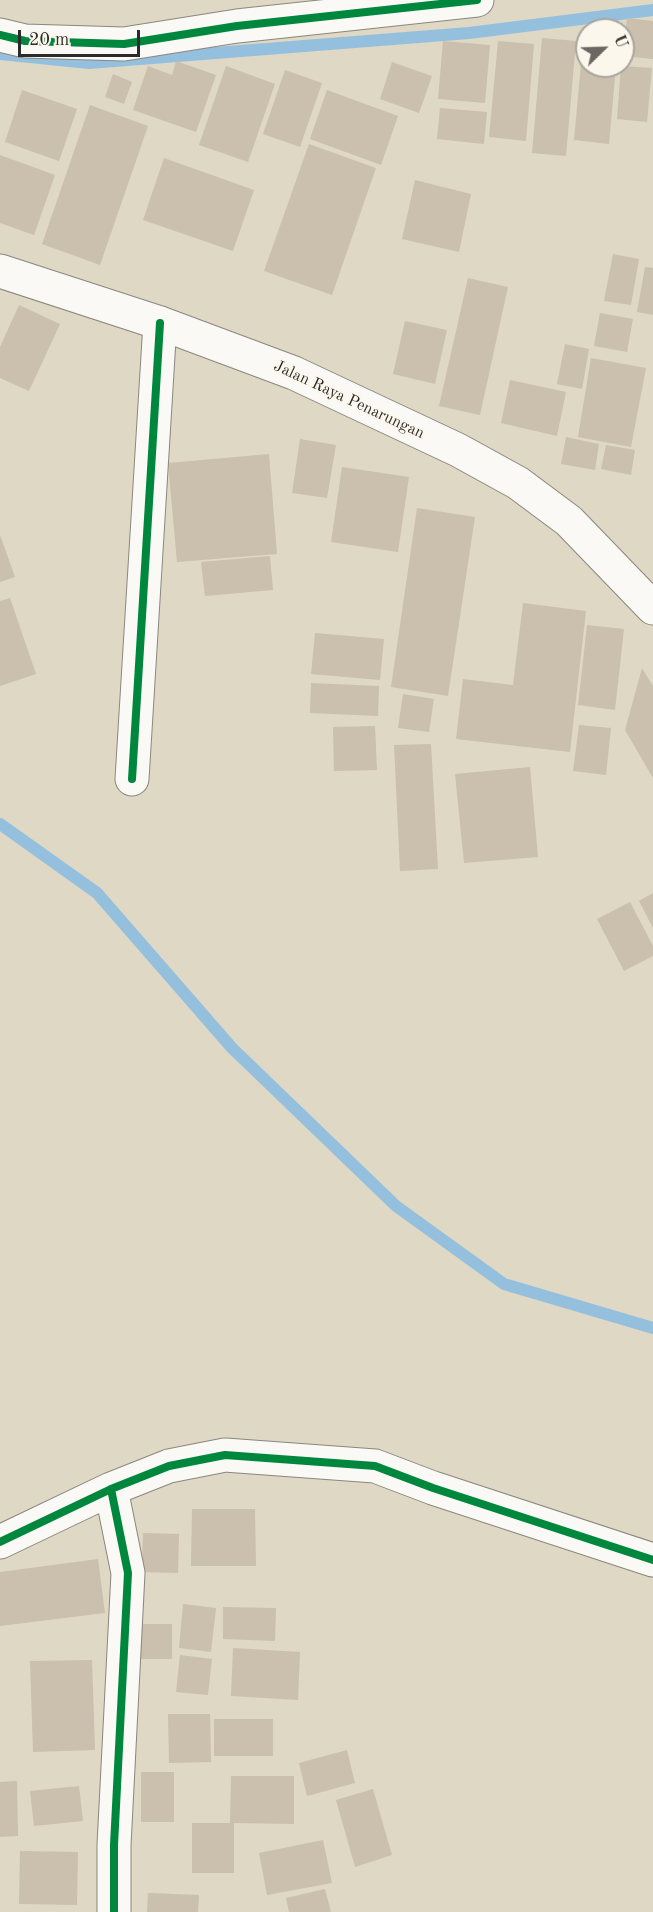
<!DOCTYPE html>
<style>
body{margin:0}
#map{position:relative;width:653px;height:1912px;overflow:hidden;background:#ded8c4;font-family:"Old Standard TT",serif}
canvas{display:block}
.north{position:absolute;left:575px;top:18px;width:60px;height:60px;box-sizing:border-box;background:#fbf7ec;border:2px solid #a8a59f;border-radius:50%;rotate:67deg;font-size:16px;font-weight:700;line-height:24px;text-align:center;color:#2b2b2b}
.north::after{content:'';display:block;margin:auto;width:21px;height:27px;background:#6a6861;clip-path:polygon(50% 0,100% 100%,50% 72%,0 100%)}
.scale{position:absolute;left:18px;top:30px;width:122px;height:27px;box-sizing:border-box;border:3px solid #2b2b2b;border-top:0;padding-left:8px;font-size:18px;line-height:21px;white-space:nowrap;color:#2b2b2b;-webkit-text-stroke:4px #fbf7ec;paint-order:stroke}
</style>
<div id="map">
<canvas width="653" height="1912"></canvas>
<div class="north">U</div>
<div class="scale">20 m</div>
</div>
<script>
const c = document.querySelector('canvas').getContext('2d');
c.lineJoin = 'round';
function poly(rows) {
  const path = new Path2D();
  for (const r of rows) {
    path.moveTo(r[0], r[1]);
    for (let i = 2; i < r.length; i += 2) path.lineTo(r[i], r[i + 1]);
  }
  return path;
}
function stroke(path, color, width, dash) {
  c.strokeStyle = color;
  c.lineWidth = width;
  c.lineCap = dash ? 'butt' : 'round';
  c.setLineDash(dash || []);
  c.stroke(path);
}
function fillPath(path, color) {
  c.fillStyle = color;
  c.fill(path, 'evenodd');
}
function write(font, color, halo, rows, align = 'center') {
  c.font = font + ' "Old Standard TT",serif';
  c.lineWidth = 4.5;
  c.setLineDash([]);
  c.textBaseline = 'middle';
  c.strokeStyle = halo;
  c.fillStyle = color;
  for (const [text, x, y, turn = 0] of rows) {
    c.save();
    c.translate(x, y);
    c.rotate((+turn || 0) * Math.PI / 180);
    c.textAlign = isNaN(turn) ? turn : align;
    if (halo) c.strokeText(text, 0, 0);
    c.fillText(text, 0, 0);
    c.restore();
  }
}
stroke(poly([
 [0,54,89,63,469,33,653,10],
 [0,824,97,893,232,1048,396,1206,504,1284,653,1328]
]), '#94c0de', 12);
fillPath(poly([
 [627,18,653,21,653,59,623,56],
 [542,38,576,41,566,156,532,153],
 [443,41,490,45,485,103,438,99],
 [498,41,534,44,526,141,489,137],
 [583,42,587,43,587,66,616,66,609,144,574,140],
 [176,61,216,75,196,132,133,110,148,66,172,75],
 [392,62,432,76,419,113,380,99],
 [226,66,275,84,248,162,199,145],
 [621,66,652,68,647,122,617,119],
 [285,70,322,83,300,147,263,134],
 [113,74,132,82,124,104,105,97],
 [22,90,77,109,59,161,5,142],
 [327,90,398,116,381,165,310,139],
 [90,105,148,126,100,265,42,244],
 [440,108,487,112,484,144,437,139],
 [309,144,376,168,332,295,264,271],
 [0,155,55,175,34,235,0,223],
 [164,158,254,190,233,251,143,220],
 [415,180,471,194,459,252,402,239],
 [613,254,639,259,631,305,604,301],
 [645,267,653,268,653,315,637,312],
 [468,278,508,287,480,415,439,406],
 [19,305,60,324,29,391,0,378,0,347],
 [600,313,633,319,627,352,594,346],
 [405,321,447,330,435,384,393,374],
 [565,344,589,349,582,389,557,384],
 [591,358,646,368,631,447,578,437],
 [510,380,566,392,557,436,501,423],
 [566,437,599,444,595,470,561,464],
 [300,439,336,445,327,498,292,493],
 [606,445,635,450,631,475,601,469],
 [269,454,277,554,177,562,168,463],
 [342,467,409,477,398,552,331,542],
 [417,508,475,517,448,696,391,687],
 [0,535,15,577,0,582],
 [270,556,273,590,205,596,201,562],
 [10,598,36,674,0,686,0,601],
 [523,603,586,611,570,752,456,739,463,679,513,685],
 [587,625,624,629,615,710,578,705],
 [315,633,384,639,380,680,311,674],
 [642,668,653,686,653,778,625,730],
 [311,683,379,686,378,716,310,713],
 [403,694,434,699,429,732,398,728],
 [579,725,611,728,606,775,573,771],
 [375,726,377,770,334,771,333,727],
 [431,744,438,869,400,871,394,745],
 [530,767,538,857,464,863,455,774],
 [653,893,653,928,639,901],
 [630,902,653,946,653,956,624,971,597,919],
 [192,1509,255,1509,256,1566,191,1566],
 [143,1533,179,1534,178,1573,142,1572],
 [98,1559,105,1613,0,1626,0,1572],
 [183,1604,216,1608,211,1652,179,1648],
 [223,1607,276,1608,275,1641,223,1639],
 [138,1624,172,1624,172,1659,138,1659],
 [233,1648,300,1652,298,1700,231,1696],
 [180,1655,212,1659,208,1695,176,1692],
 [92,1660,95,1750,33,1752,30,1661],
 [168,1714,210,1714,211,1762,169,1763],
 [214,1719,273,1719,273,1756,214,1756],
 [347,1750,355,1783,307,1796,299,1763],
 [141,1772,174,1772,174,1822,141,1822],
 [231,1776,294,1776,294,1824,234,1823,234,1873,192,1873,192,1823,230,1823],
 [17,1781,18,1836,0,1837,0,1782],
 [79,1786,83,1821,34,1826,30,1791],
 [373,1789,392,1855,355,1867,336,1800],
 [323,1840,332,1883,267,1895,259,1853],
 [20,1851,78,1852,77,1905,19,1904],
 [325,1889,331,1912,289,1912,286,1898],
 [148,1893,199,1895,198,1912,147,1912]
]), '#cbbfad');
const minor = poly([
 [0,35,25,41,124,44,237,26,477,0],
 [132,779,160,323],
 [111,1489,128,1573,114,1845,114,1912],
 [0,1542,111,1489,169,1466,225,1455,375,1466,433,1488,653,1560]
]);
const secondary = poly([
 [0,271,160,323,294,373,458,450,518,483,569,521,653,608]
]);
stroke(minor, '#8a877d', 35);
stroke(secondary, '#8a877d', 35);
stroke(minor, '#faf9f6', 33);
stroke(secondary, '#faf9f6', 33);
stroke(poly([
 [0,35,25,41,124,44,237,26,477,0],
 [132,779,160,323],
 [111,1489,128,1573,114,1845,114,1912],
 [0,1542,111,1489,169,1466,225,1455,375,1466,433,1488,653,1560]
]), '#00873e', 8);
write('16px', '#2b2b2b', '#fbf7ec', [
 ["Jalan Raya Penarungan",349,400,25]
]);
</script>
